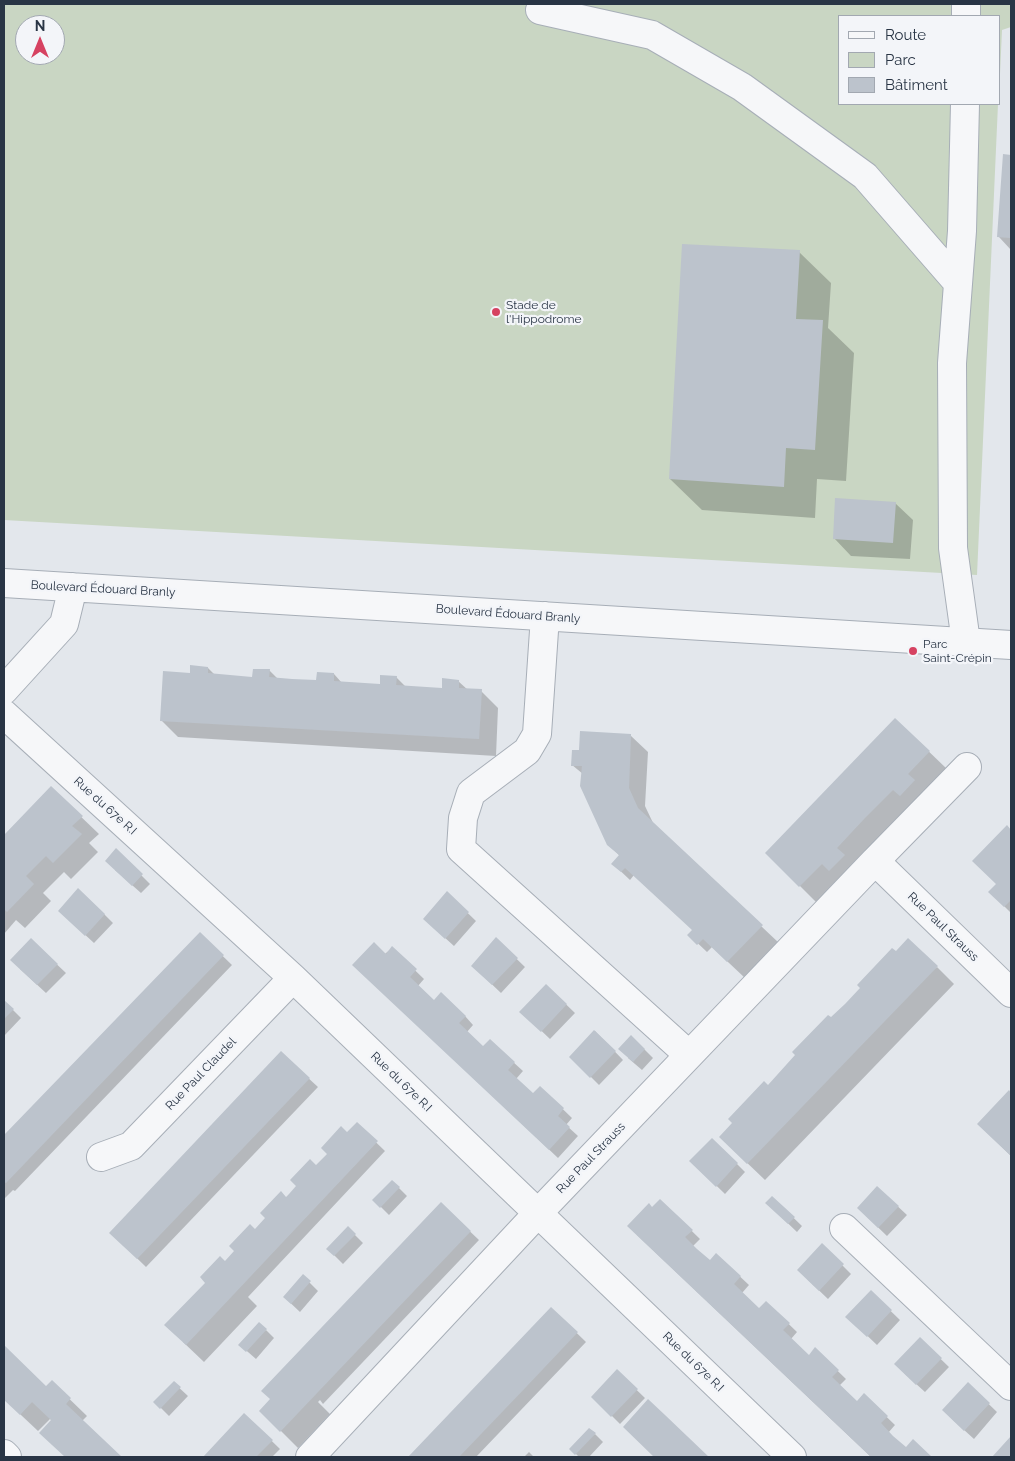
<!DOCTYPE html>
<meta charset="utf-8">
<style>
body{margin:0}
#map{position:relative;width:1015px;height:1461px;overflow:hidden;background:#e3e7ec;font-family:Raleway,sans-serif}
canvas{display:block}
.frame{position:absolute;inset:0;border:5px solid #293545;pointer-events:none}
.legend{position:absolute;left:838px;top:15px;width:162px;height:90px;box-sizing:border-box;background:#f3f5f9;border:1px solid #a2a8b1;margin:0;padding:6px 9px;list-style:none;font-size:15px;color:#293545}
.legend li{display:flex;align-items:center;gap:10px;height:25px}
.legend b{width:25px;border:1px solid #a2a8b1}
.north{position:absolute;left:15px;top:15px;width:50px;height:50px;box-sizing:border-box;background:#f3f5f9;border:1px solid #a2a8b1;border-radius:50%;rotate:0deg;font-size:14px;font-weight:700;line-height:20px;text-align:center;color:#293545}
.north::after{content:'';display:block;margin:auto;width:18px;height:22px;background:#d64261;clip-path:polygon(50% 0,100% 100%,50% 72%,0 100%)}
</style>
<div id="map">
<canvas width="1015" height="1461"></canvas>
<div class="frame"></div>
<ul class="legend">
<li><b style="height:6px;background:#f6f7f9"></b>Route</li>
<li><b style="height:14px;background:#c9d6c3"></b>Parc</li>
<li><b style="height:14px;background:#bcc3cc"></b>Bâtiment</li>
</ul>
<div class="north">N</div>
</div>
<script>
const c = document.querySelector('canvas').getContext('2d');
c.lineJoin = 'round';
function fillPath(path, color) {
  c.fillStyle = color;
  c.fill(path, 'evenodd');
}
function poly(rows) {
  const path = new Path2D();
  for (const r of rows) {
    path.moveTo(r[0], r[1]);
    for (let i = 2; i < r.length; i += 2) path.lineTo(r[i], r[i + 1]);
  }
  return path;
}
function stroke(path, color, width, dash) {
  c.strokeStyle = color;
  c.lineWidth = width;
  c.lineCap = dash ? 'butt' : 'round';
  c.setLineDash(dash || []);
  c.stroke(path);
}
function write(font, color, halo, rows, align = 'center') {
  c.font = font + ' Raleway,sans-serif';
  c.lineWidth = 4.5;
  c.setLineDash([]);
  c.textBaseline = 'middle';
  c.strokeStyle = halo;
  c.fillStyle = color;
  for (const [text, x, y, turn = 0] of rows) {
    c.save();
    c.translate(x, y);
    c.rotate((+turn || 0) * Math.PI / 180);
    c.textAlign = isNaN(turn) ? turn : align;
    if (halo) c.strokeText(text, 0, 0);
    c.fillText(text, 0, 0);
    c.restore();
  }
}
fillPath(poly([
 [4,4,1011,4,1011,27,1002,30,999,96,999,16,839,16,839,104,998,104,977,575,4,520],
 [25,25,55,25,55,55,25,55]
]), '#c9d6c3');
fillPath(poly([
 [1005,156,1011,156,1011,250,999,237],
 [799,252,831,283,828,328,854,353,846,481,817,479,815,518,702,510,670,479],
 [895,503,913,520,910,559,851,556,834,538],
 [208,668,215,675,254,678,269,670,278,679,317,682,334,674,342,683,381,685,396,677,406,687,443,689,458,681,468,690,481,691,498,708,496,756,178,737,161,720,191,674],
 [895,719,947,769,817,903,767,853],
 [630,735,648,752,645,806,654,825,779,943,745,978,712,947,707,952,689,935,694,931,634,875,630,880,613,864,620,856,608,844,583,774,572,765,578,751],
 [51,788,99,834,89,843,98,852,71,879,64,872,43,893,51,901,25,928,16,920,4,934,4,837],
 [1007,827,1011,831,1011,913,990,892,997,884],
 [116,850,150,884,141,893,115,870],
 [447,893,476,921,454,946,433,927],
 [104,914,113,923,94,943,68,919],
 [200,934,232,965,15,1191,13,1190,4,1199,4,1137],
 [496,939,525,967,501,993,481,974],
 [31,940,66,973,46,993,20,969],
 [392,948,424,979,418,986,434,1001,465,1016,473,1025,467,1032,484,1048,490,1041,523,1071,516,1079,533,1095,540,1087,572,1118,566,1125,578,1136,558,1158,362,973],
 [937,967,954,984,765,1180,720,1137,768,1087],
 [546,985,575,1013,550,1039,530,1020],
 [4,1001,21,1018,4,1036],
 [595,1031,623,1060,599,1085,571,1057],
 [631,1036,653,1058,642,1070,628,1058],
 [281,1053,318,1087,146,1267,111,1233],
 [1009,1092,1011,1095,1011,1156,978,1124],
 [357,1124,385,1151,248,1297,257,1306,204,1362,183,1342,225,1262],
 [691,1161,737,1164,745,1172,725,1194],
 [392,1181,407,1196,389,1215,374,1200],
 [877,1187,907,1215,887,1236,858,1208],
 [772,1197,802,1226,797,1232,775,1211],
 [660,1200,700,1239,693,1246,710,1262,716,1254,749,1285,742,1293,759,1310,766,1302,797,1332,791,1339,809,1356,815,1349,846,1379,839,1386,857,1403,864,1395,895,1425,888,1433,906,1449,913,1441,930,1457,871,1457,637,1235,652,1208],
 [441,1204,479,1240,323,1404,320,1400,318,1402,330,1414,298,1448,261,1411],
 [348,1228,363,1243,343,1264,328,1249],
 [822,1245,851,1274,828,1299,807,1279],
 [303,1276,318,1291,300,1312,284,1297],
 [871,1292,900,1320,877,1345,856,1325],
 [551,1308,586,1342,476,1457,410,1457],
 [266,1330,274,1338,256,1359,240,1345],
 [920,1339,949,1367,925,1392,904,1373],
 [4,1346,46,1388,52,1382,87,1416,82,1421,120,1457,66,1457,41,1433,52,1420,50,1419,38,1431,4,1399],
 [617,1371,645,1398,620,1424,593,1397],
 [174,1383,188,1396,169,1416,155,1402],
 [968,1384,997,1412,974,1439,952,1419],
 [648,1401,707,1457,655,1457,624,1427],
 [245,1415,280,1449,272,1457,205,1457],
 [595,1434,603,1442,589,1457,579,1457,571,1449],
 [529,1452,534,1457,524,1457]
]), '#0003');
fillPath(poly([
 [1003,154,1011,155,1011,238,997,237],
 [682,244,800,250,796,319,823,320,815,450,786,448,784,487,669,479],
 [835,498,896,502,893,543,833,539],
 [190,665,208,667,208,673,252,677,253,669,270,669,269,677,292,679,316,680,317,672,334,673,334,681,380,684,380,675,397,676,396,685,442,688,442,678,459,680,459,688,482,689,479,739,160,721,163,671,190,673],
 [895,718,930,751,908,774,915,780,900,796,893,790,864,819,837,848,845,855,829,871,822,864,799,887,765,853],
 [580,731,631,734,629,788,638,808,763,925,727,962,703,939,697,945,687,935,692,930,625,868,621,872,611,864,619,855,607,845,580,786,582,766,571,766,572,750,579,750],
 [51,786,83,816,72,826,82,834,53,863,46,856,26,876,34,884,7,912,4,909,4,835],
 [1007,825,1011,830,1011,900,1004,907,988,892,996,884,972,861],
 [116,848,143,874,132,886,105,861],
 [78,888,105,914,85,936,58,911],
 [447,891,469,912,445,939,423,919],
 [200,932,224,955,6,1183,4,1182,4,1135],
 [496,937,518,958,492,985,471,966],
 [31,938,58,964,37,985,10,960],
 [908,938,938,966,747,1164,719,1137,732,1123,728,1119,764,1081,768,1085,795,1055,792,1052,828,1015,831,1017,845,1004,860,988,857,985,892,948,896,951],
 [374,942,386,954,392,946,417,969,410,977,434,1000,441,992,466,1016,459,1023,483,1046,490,1039,515,1062,508,1070,533,1093,540,1086,564,1108,558,1116,570,1127,549,1150,352,965],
 [546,984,567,1004,541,1032,519,1012],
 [4,1000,14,1009,4,1019],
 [594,1030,616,1051,590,1078,569,1057],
 [631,1035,645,1049,633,1062,618,1049],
 [281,1051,310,1078,137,1259,109,1233],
 [1009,1090,1011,1093,1011,1156,977,1124],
 [357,1122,378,1141,186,1345,164,1325,205,1283,200,1277,220,1256,225,1261,234,1251,229,1246,250,1224,255,1229,265,1218,260,1213,281,1191,286,1197,289,1194,296,1186,290,1180,310,1159,316,1165,327,1154,321,1148,341,1126,347,1132],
 [712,1138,738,1163,716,1187,689,1161],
 [392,1180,400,1187,380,1208,372,1200],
 [877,1186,899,1206,878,1228,857,1208],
 [772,1196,795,1217,788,1224,765,1203],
 [660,1199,693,1230,685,1237,697,1249,710,1260,716,1253,741,1276,734,1284,759,1308,766,1301,790,1323,783,1330,809,1355,815,1347,839,1370,832,1377,857,1401,864,1393,888,1416,881,1423,893,1436,906,1447,913,1439,932,1457,871,1457,627,1226,649,1203,652,1207],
 [441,1202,471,1231,280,1432,259,1411,270,1399,261,1391],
 [348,1226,356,1234,334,1256,326,1249],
 [822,1243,844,1264,819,1291,797,1270],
 [303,1274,311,1281,291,1304,283,1297],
 [871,1290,892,1310,867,1337,845,1317],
 [551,1307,578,1332,526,1387,459,1457,408,1457],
 [259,1322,267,1329,246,1352,238,1345],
 [920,1337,942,1358,916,1385,894,1364],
 [4,1345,46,1386,52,1380,71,1398,66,1404,122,1457,65,1457,39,1433,51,1420,32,1402,20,1415,4,1400],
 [617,1369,638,1389,611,1417,591,1397],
 [174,1381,181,1387,160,1409,153,1402],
 [968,1382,990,1403,964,1431,942,1410],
 [648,1399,665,1415,709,1457,654,1457,623,1427],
 [244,1413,273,1440,256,1457,203,1457],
 [589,1428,596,1433,575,1455,569,1449],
 [1011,1436,1011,1457,992,1457]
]), '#bcc3cc');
const minor = poly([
 [966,4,966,16],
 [540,10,652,35,742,87,865,176,958,283],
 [965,104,962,231,952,363,953,548,966,642],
 [4,583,1011,645],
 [545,616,537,734,527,751,471,793,463,818,461,849,689,1055],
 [4,690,64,624,73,587],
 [4,714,293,978,792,1457],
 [875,861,967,767],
 [101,1157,131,1146,293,978],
 [844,1228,1011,1386],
 [4,1454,7,1457],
 [310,1457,538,1213,875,861,1011,993]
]);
stroke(minor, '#a7aeb7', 30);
stroke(minor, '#f6f7f9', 28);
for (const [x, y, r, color] of [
 [496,312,5,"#d64261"],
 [913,651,5,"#d64261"]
]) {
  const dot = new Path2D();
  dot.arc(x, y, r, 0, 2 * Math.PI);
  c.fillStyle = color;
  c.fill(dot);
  stroke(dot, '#f3f5f9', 2);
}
write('12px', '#293545', '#f3f5f9', [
 ["Stade de",506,305],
 ["l'Hippodrome",506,319],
 ["Parc",923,644],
 ["Saint-Crépin",923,658]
], 'left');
write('12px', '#293545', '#f3f5f9', [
 ["Boulevard Édouard Branly",103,589,3],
 ["Boulevard Édouard Branly",508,614,4],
 ["Rue du 67e R.I",105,806,42],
 ["Rue Paul Strauss",943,927,44],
 ["Rue Paul Claudel",201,1074,-46],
 ["Rue du 67e R.I",401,1082,44],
 ["Rue Paul Strauss",591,1158,-46],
 ["Rue du 67e R.I",693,1362,44]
]);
</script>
